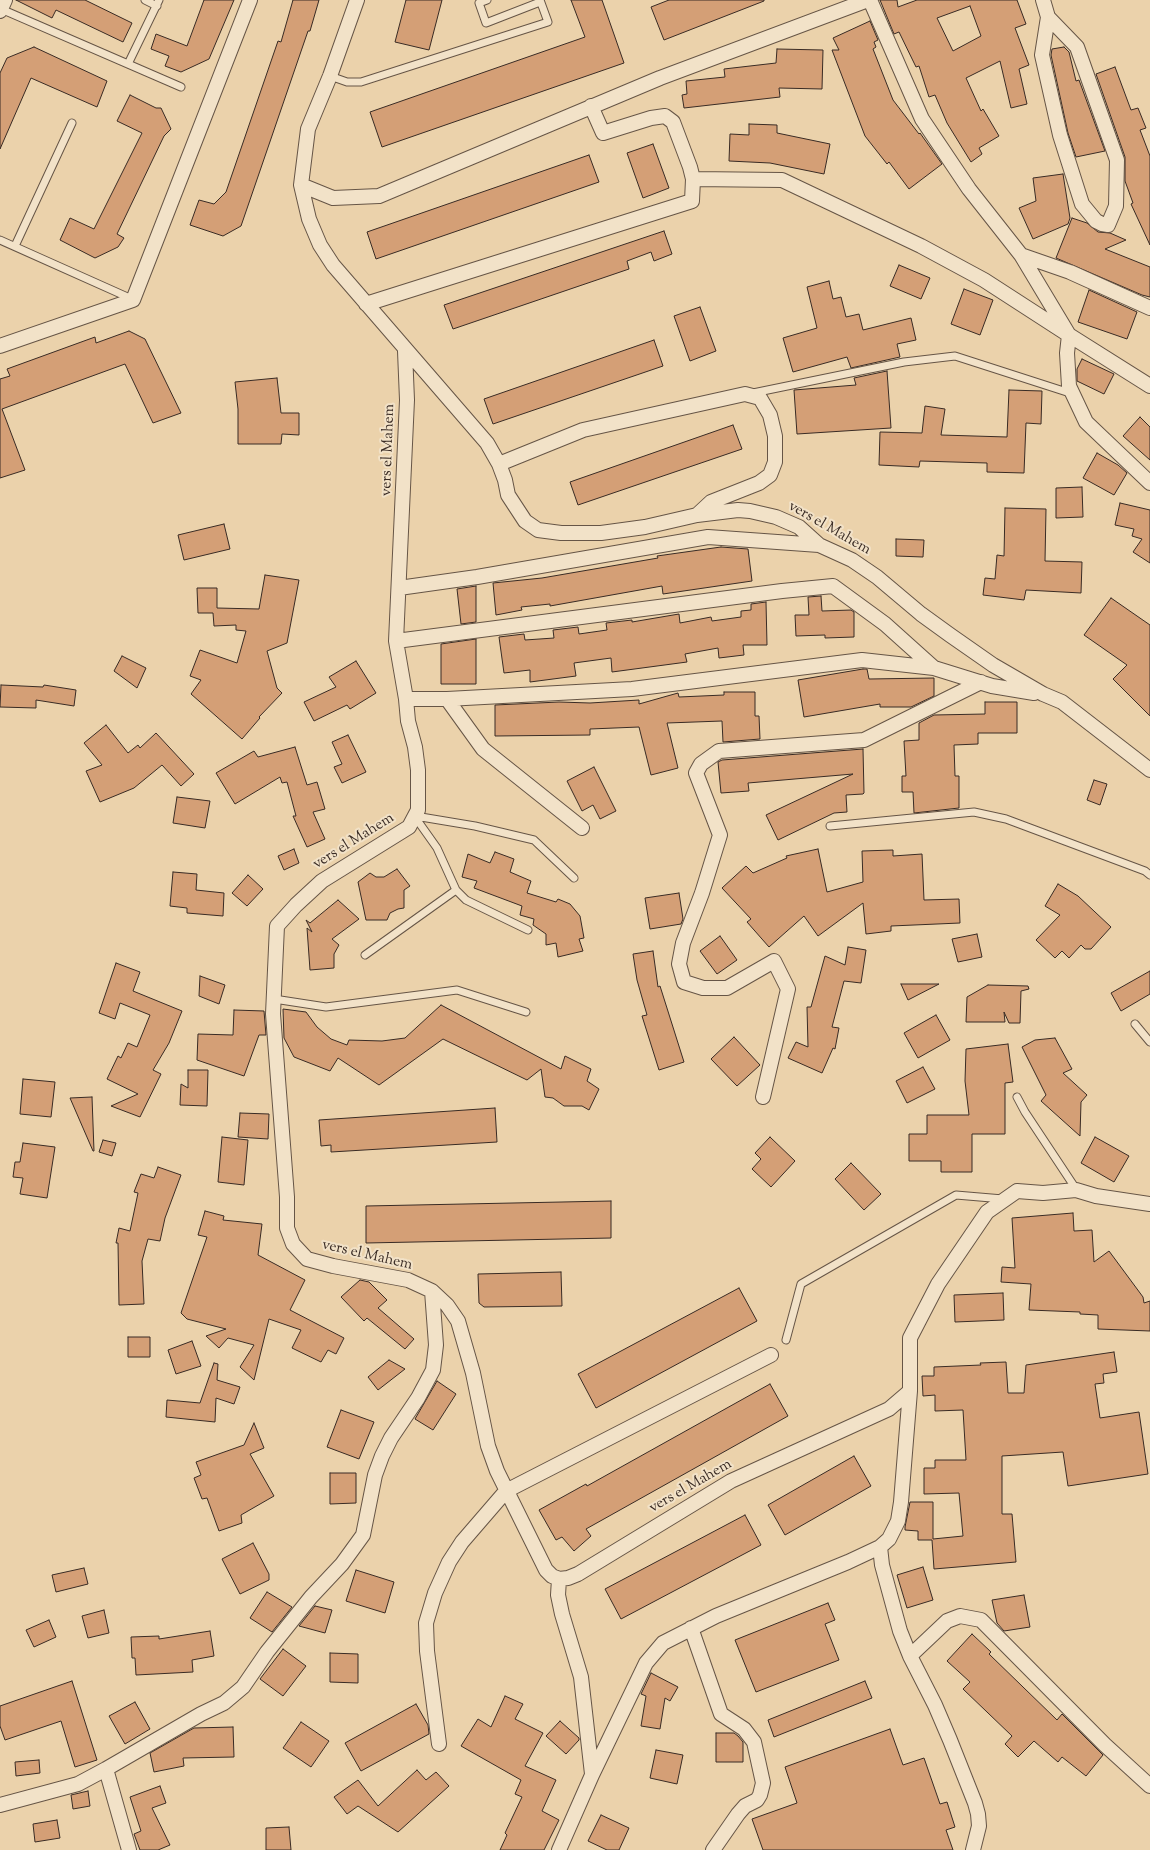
<!DOCTYPE html>
<style>
body{margin:0}
canvas{display:block;background:#ebd2ab}
</style>
<canvas width="1150" height="1850"></canvas>
<script>
const c = document.querySelector('canvas').getContext('2d');
c.lineJoin = 'round';
function fillPath(path, color) {
  c.fillStyle = color;
  c.fill(path, 'evenodd');
}
function poly(rows) {
  const path = new Path2D();
  for (const r of rows) {
    path.moveTo(r[0], r[1]);
    for (let i = 2; i < r.length; i += 2) path.lineTo(r[i], r[i + 1]);
  }
  return path;
}
function stroke(path, color, width, dash) {
  c.strokeStyle = color;
  c.lineWidth = width;
  c.lineCap = dash ? 'butt' : 'round';
  c.setLineDash(dash || []);
  c.stroke(path);
}
function write(font, color, halo, rows, align = 'center') {
  c.font = font + ' "Sorts Mill Goudy",serif';
  c.lineWidth = 4;
  c.setLineDash([]);
  c.textBaseline = 'middle';
  c.strokeStyle = halo;
  c.fillStyle = color;
  for (const [text, x, y, turn = 0] of rows) {
    c.save();
    c.translate(x, y);
    c.rotate((+turn || 0) * Math.PI / 180);
    c.textAlign = isNaN(turn) ? turn : align;
    if (halo) c.strokeText(text, 0, 0);
    c.fillText(text, 0, 0);
    c.restore();
  }
}
const building = poly([
 [16,0,85,0,132,23,123,42,56,10,52,18,16,0],
 [204,0,234,0,209,59,181,72,165,66,169,56,151,49,156,34,187,46,204,0],
 [293,0,319,0,310,31,308,31,241,226,223,236,190,225,199,200,214,204,226,192,278,41,281,42,293,0],
 [406,0,442,0,429,50,395,42,406,0],
 [571,0,602,0,624,63,382,147,370,112,585,37,571,0],
 [669,0,764,0,764,1,664,40,651,7,669,0],
 [880,0,897,0,898,7,917,0,1017,0,1026,24,1015,28,1029,65,1019,69,1027,104,1011,108,1000,61,966,78,981,111,983,109,999,136,979,148,982,154,971,162,947,123,935,95,929,97,919,66,916,67,899,32,894,34,880,0],
 [970,6,981,36,953,51,937,18,970,6],
 [870,21,878,40,874,42,876,47,873,49,893,100,919,134,920,133,942,164,909,189,889,162,887,164,865,136,832,50,839,50,833,38,870,21],
 [34,47,107,81,97,107,31,78,0,149,0,73,7,58,34,47],
 [1064,47,1069,52,1076,81,1079,80,1105,151,1076,157,1068,133,1051,55,1052,49,1064,47],
 [777,49,823,50,822,89,779,88,780,97,684,108,682,95,687,94,686,81,725,77,724,69,776,63,777,49],
 [1115,67,1131,110,1138,108,1146,128,1140,130,1150,156,1150,245,1131,204,1133,203,1125,181,1125,157,1096,74,1115,67],
 [130,95,156,108,161,108,171,129,164,136,117,234,124,238,118,247,95,258,60,240,70,218,94,229,142,133,117,121,130,95],
 [749,124,777,125,777,133,830,144,824,174,770,163,729,161,730,134,749,135,749,124],
 [653,144,669,188,643,198,627,153,653,144],
 [589,155,599,182,376,259,367,232,589,155],
 [1063,174,1070,218,1068,224,1033,239,1019,208,1036,201,1033,178,1063,174],
 [1072,218,1087,223,1098,232,1110,233,1126,240,1105,249,1150,267,1150,297,1142,295,1056,258,1072,218],
 [664,231,672,254,654,261,651,252,627,261,629,269,453,329,444,305,664,231],
 [899,265,930,278,921,299,890,286,899,265],
 [829,281,833,299,841,297,846,317,859,314,863,330,911,318,916,340,897,344,900,357,851,368,847,357,793,372,783,338,817,328,807,287,829,281],
 [964,289,993,300,980,335,951,324,964,289],
 [1089,290,1137,312,1127,339,1078,322,1089,290],
 [700,307,716,351,690,361,674,316,700,307],
 [129,331,145,339,181,413,153,423,125,364,2,409,25,470,0,478,0,379,10,376,7,369,95,337,96,343,129,331],
 [654,340,663,366,493,424,484,399,654,340],
 [1082,359,1114,374,1104,394,1077,381,1077,369,1082,359],
 [887,371,891,428,797,434,794,390,856,385,854,378,887,371],
 [277,378,281,413,299,413,299,435,282,434,281,444,238,444,238,409,235,382,277,378],
 [1009,390,1042,391,1041,424,1026,423,1024,473,987,472,987,463,920,461,919,467,879,465,880,432,922,433,925,406,945,409,941,435,1007,437,1009,390],
 [1140,417,1150,427,1150,460,1123,436,1140,417],
 [733,425,742,449,578,505,570,482,733,425],
 [1097,453,1118,465,1127,473,1114,495,1083,478,1097,453],
 [1082,487,1083,517,1056,518,1056,488,1082,487],
 [1120,503,1150,510,1150,563,1133,552,1142,539,1132,536,1134,529,1115,525,1120,503],
 [1005,508,1046,509,1045,561,1082,562,1081,593,1026,590,1024,600,983,595,985,578,995,579,997,555,1004,556,1005,508],
 [224,524,230,549,184,560,178,535,224,524],
 [896,539,924,540,923,557,896,556,896,539],
 [721,547,748,549,752,581,663,594,662,586,550,606,550,604,521,607,522,610,496,615,493,583,542,578,658,558,657,556,721,547],
 [265,575,299,580,287,643,267,651,277,688,282,693,259,717,260,718,242,739,191,694,201,680,190,676,200,650,237,663,246,631,236,630,236,625,214,626,213,613,198,613,197,588,217,588,217,608,259,609,265,575],
 [476,586,476,622,461,624,457,589,476,586],
 [821,596,822,611,851,610,854,612,854,637,825,638,825,635,796,636,795,615,809,615,808,597,821,596],
 [1111,598,1150,625,1150,716,1113,679,1127,665,1084,635,1111,598],
 [766,602,767,645,743,645,744,655,719,658,718,648,685,654,687,662,612,672,611,658,574,663,576,676,530,682,530,670,504,673,499,637,524,634,525,640,554,638,553,630,578,627,579,634,607,630,606,623,632,620,632,622,679,614,680,623,711,617,712,621,741,617,741,611,751,610,751,604,766,602],
 [476,639,476,684,441,684,441,644,476,639],
 [122,656,146,668,137,688,114,671,122,656],
 [356,661,376,693,350,709,347,705,314,721,304,702,336,687,329,677,356,661],
 [863,669,867,669,869,679,934,678,934,696,911,707,880,707,880,704,804,717,798,680,863,669],
 [1,685,43,687,44,685,76,690,74,706,36,700,36,708,0,707,1,685],
 [724,692,755,692,755,716,759,716,760,739,723,742,722,721,667,723,678,768,651,775,639,727,590,729,590,735,495,736,495,705,559,702,590,703,639,700,639,704,678,693,679,697,724,695,724,692],
 [985,702,1017,702,1017,733,978,733,978,744,954,745,955,776,959,776,959,808,914,813,913,792,902,792,902,776,906,776,904,741,919,740,919,723,934,715,985,714,985,702],
 [106,725,128,753,138,745,140,748,156,733,194,774,181,786,162,765,134,788,100,802,86,771,102,765,84,743,106,725],
 [348,735,366,772,342,783,334,767,342,764,332,742,348,735],
 [295,747,307,785,317,782,325,809,313,812,325,839,307,847,293,816,296,816,287,782,282,783,280,777,235,804,216,773,254,751,258,757,295,747],
 [863,749,864,793,863,794,846,795,847,812,834,813,778,840,766,815,853,774,748,783,749,791,721,793,718,762,722,760,863,749],
 [594,767,616,811,600,819,593,805,582,811,567,781,594,767],
 [1094,780,1107,784,1100,805,1087,800,1094,780],
 [177,797,210,801,205,828,173,823,177,797],
 [294,849,299,863,284,870,278,856,294,849],
 [818,849,827,892,863,882,862,851,893,850,893,856,922,854,924,900,959,899,960,923,891,926,891,931,866,934,863,903,818,936,804,916,769,947,747,922,751,919,722,888,746,866,753,873,787,858,786,856,818,849],
 [495,852,514,859,510,872,531,881,527,893,556,902,558,899,570,904,580,916,584,938,579,939,583,951,558,957,556,943,546,945,546,934,533,925,534,919,520,915,522,906,474,888,477,881,462,877,468,854,490,863,495,852],
 [397,869,410,886,404,890,404,908,398,909,390,913,387,920,366,920,358,882,370,873,376,877,384,877,397,869],
 [173,872,197,874,196,890,224,893,223,916,187,913,187,908,170,906,173,872],
 [248,875,263,889,247,906,232,893,248,875],
 [1058,884,1078,896,1111,927,1091,949,1085,949,1081,945,1069,958,1062,951,1055,958,1036,940,1060,915,1045,906,1058,884],
 [679,893,683,919,681,924,650,929,645,898,679,893],
 [338,900,359,919,332,939,339,945,334,954,334,968,310,970,307,928,312,932,306,920,310,923,338,900],
 [977,934,982,957,958,962,952,939,977,934],
 [720,936,737,960,717,974,700,951,720,936],
 [848,947,866,950,861,983,844,981,832,1027,839,1028,835,1049,833,1048,822,1073,788,1058,796,1042,808,1047,807,1007,811,1007,825,956,845,965,848,947],
 [653,951,658,987,660,986,684,1062,659,1070,642,1016,647,1015,637,980,633,954,653,951],
 [116,963,140,972,133,991,182,1011,169,1043,153,1070,161,1074,140,1117,111,1106,138,1094,107,1079,118,1056,121,1058,128,1043,137,1047,150,1015,120,1003,115,1019,99,1013,116,963],
 [1150,971,1150,994,1121,1011,1111,993,1150,971],
 [200,976,225,985,219,1004,199,996,200,976],
 [901,984,939,984,908,1000,901,984],
 [988,985,1028,986,1029,989,1021,991,1020,1023,1009,1023,1004,1012,1005,1022,966,1022,967,997,988,985],
 [441,1005,561,1069,565,1056,591,1069,587,1081,599,1089,589,1110,582,1106,564,1106,553,1098,545,1097,541,1069,527,1080,443,1039,379,1085,338,1058,330,1071,294,1057,284,1038,283,1009,306,1012,317,1027,331,1039,347,1045,349,1040,382,1041,405,1038,441,1005],
 [234,1010,264,1011,266,1035,259,1035,244,1076,197,1060,198,1034,233,1035,234,1010],
 [936,1015,950,1040,918,1058,904,1033,936,1015],
 [734,1037,760,1065,737,1086,711,1059,734,1037],
 [1055,1038,1072,1069,1063,1073,1087,1095,1081,1102,1080,1136,1041,1101,1046,1095,1022,1047,1035,1040,1055,1038],
 [1008,1044,1013,1082,1005,1083,1005,1134,972,1134,972,1172,941,1172,941,1161,909,1161,909,1134,927,1134,927,1115,969,1115,965,1081,966,1049,1008,1044],
 [923,1067,935,1089,907,1103,896,1081,923,1067],
 [188,1070,208,1070,207,1106,180,1105,181,1084,188,1088,188,1070],
 [23,1079,55,1082,51,1117,20,1114,23,1079],
 [92,1097,94,1151,93,1151,70,1098,92,1097],
 [495,1108,497,1142,331,1152,331,1145,321,1146,319,1120,495,1108],
 [240,1113,269,1114,268,1139,238,1137,240,1113],
 [222,1137,248,1140,244,1185,218,1182,222,1137],
 [770,1137,795,1161,771,1187,752,1169,761,1159,755,1153,770,1137],
 [1095,1137,1129,1156,1114,1182,1081,1163,1095,1137],
 [103,1140,116,1143,112,1156,99,1152,103,1140],
 [23,1143,55,1147,47,1198,20,1194,23,1178,13,1177,15,1162,20,1162,23,1143],
 [851,1163,881,1194,864,1210,835,1179,851,1163],
 [158,1167,181,1175,165,1218,160,1241,148,1239,142,1261,144,1304,119,1305,118,1243,116,1243,119,1228,130,1231,138,1193,134,1192,141,1174,154,1178,158,1167],
 [611,1201,611,1238,366,1243,366,1206,611,1201],
 [205,1211,224,1216,223,1220,262,1224,258,1255,305,1280,290,1310,344,1338,336,1354,328,1350,321,1362,292,1348,301,1330,269,1319,254,1380,240,1367,254,1345,228,1338,219,1348,206,1336,226,1329,187,1319,181,1313,207,1237,198,1235,205,1211],
 [1073,1213,1074,1231,1092,1230,1094,1262,1109,1251,1143,1297,1144,1303,1150,1301,1150,1331,1098,1329,1098,1315,1080,1314,1080,1312,1029,1310,1031,1284,1001,1282,1002,1267,1015,1268,1012,1218,1073,1213],
 [561,1272,562,1306,484,1307,479,1303,478,1274,561,1272],
 [360,1280,369,1282,387,1300,378,1308,414,1339,405,1349,367,1318,364,1321,341,1297,360,1280],
 [739,1288,757,1321,596,1408,578,1374,739,1288],
 [1003,1293,1004,1320,955,1322,954,1295,1003,1293],
 [128,1337,150,1337,150,1357,128,1357,128,1337],
 [192,1341,201,1366,176,1374,168,1350,192,1341],
 [1114,1352,1117,1372,1103,1374,1104,1383,1095,1384,1100,1418,1139,1412,1148,1474,1068,1486,1063,1452,1002,1456,1002,1514,1012,1514,1016,1562,934,1569,932,1540,918,1540,918,1531,905,1530,905,1527,910,1502,933,1502,933,1539,963,1536,959,1493,924,1494,924,1468,935,1468,935,1460,966,1460,963,1410,935,1411,935,1395,923,1396,922,1376,934,1376,934,1367,981,1365,980,1363,1006,1362,1008,1393,1024,1393,1026,1365,1114,1352],
 [389,1360,405,1369,378,1390,368,1377,389,1360],
 [214,1363,218,1364,217,1380,240,1387,234,1404,216,1398,215,1422,166,1417,167,1400,200,1403,214,1363],
 [437,1381,456,1394,433,1430,415,1419,437,1381],
 [770,1384,788,1416,586,1529,591,1536,574,1551,562,1537,556,1540,539,1510,586,1484,587,1486,770,1384],
 [341,1410,374,1422,359,1459,327,1447,341,1410],
 [254,1423,264,1448,250,1454,274,1496,241,1515,242,1523,219,1531,207,1498,202,1499,194,1478,201,1475,196,1462,244,1445,254,1423],
 [854,1456,871,1486,785,1535,768,1505,854,1456],
 [330,1473,356,1473,356,1503,330,1504,330,1473],
 [745,1515,761,1545,621,1619,605,1589,745,1515],
 [253,1543,269,1574,269,1580,240,1594,222,1559,253,1543],
 [923,1567,933,1600,907,1608,897,1575,923,1567],
 [84,1568,88,1584,56,1592,52,1575,84,1568],
 [356,1570,394,1582,385,1613,346,1601,356,1570],
 [267,1592,292,1607,272,1632,250,1618,267,1592],
 [1024,1595,1030,1627,1004,1631,997,1623,992,1600,1024,1595],
 [828,1603,835,1620,825,1624,839,1660,756,1692,735,1640,828,1603],
 [315,1606,332,1610,325,1633,299,1626,315,1606],
 [104,1610,109,1633,88,1638,82,1616,104,1610],
 [49,1620,56,1637,34,1647,26,1630,49,1620],
 [210,1631,214,1656,192,1660,193,1672,136,1675,135,1658,132,1658,131,1637,159,1636,159,1639,210,1631],
 [972,1634,991,1652,989,1654,1057,1720,1062,1714,1103,1755,1086,1776,1062,1757,1058,1762,1034,1741,1018,1757,1005,1744,1012,1736,963,1689,970,1682,947,1661,972,1634],
 [283,1649,306,1666,283,1696,260,1679,283,1649],
 [330,1653,358,1654,358,1683,330,1682,330,1653],
 [651,1673,678,1687,670,1701,665,1698,660,1729,641,1726,646,1696,641,1694,651,1673],
 [72,1681,97,1760,75,1767,61,1721,5,1740,0,1726,0,1706,72,1681],
 [865,1681,872,1698,774,1737,768,1720,865,1681],
 [505,1696,523,1704,515,1719,543,1733,525,1766,556,1780,542,1811,559,1820,544,1850,500,1850,507,1835,505,1833,522,1797,515,1794,521,1780,461,1746,478,1719,491,1727,505,1696],
 [135,1702,150,1729,125,1744,109,1716,135,1702],
 [416,1704,428,1725,429,1734,361,1771,345,1743,416,1704],
 [560,1721,579,1738,579,1740,566,1754,546,1736,560,1721],
 [301,1722,329,1741,311,1767,283,1748,301,1722],
 [233,1727,234,1757,183,1758,184,1766,154,1772,150,1753,194,1728,233,1727],
 [890,1729,903,1765,924,1758,940,1804,947,1802,955,1827,946,1830,953,1850,763,1850,752,1819,797,1803,785,1767,890,1729],
 [716,1733,734,1733,738,1736,743,1742,743,1762,716,1762,716,1733],
 [656,1750,683,1755,677,1784,650,1778,656,1750],
 [39,1760,40,1773,16,1776,15,1762,39,1760],
 [417,1770,426,1780,436,1772,449,1786,398,1832,358,1806,347,1814,334,1797,358,1780,378,1806,417,1770],
 [160,1786,166,1803,152,1808,170,1845,158,1850,140,1850,134,1834,141,1831,130,1797,160,1786],
 [88,1791,90,1806,73,1809,71,1795,88,1791],
 [601,1815,629,1828,619,1850,607,1850,588,1841,601,1815],
 [57,1820,60,1838,35,1842,33,1824,57,1820],
 [289,1827,291,1850,266,1850,266,1828,289,1827]
]);
fillPath(building, '#d49f76');
stroke(building, '#392b24', 1);
const service = poly([
 [145,0,157,6],
 [487,0,479,3,486,23,540,2],
 [1,9,181,87],
 [128,64,159,0],
 [330,76,347,82,361,82,548,22,540,0],
 [0,240,132,299],
 [15,246,72,123],
 [753,393,904,362,955,356,1073,394],
 [415,816,475,826,534,840,574,878],
 [415,817,437,848,456,890,466,900,528,930],
 [830,826,974,812,1006,819,1145,871,1150,875],
 [365,955,456,890],
 [274,999,326,1007,457,990,526,1012],
 [1135,1024,1150,1042],
 [1017,1097,1025,1112,1076,1189],
 [786,1340,801,1284,956,1195,1003,1199]
]);
const minor = poly([
 [357,0,330,76,308,129,301,185,309,219,320,245,333,265,487,443,499,464,505,480,508,495,525,521,538,530,561,533,601,533,645,527,697,515,738,510,750,511,776,517,799,527,819,545,852,560,877,577,921,614,950,635,993,665,1043,694,1062,702,1150,770],
 [870,0,922,119,969,189,1021,255,1069,335,1150,386],
 [1043,0,1048,17,1077,47,1117,160,1116,206,1108,225,1102,224,1096,221,1082,204,1060,135,1042,55,1048,17],
 [0,11,5,0],
 [693,179,782,180,921,246,984,280,1069,335,1067,353,1069,386,1086,422,1150,483],
 [301,185,333,198,379,196,660,78,868,0],
 [1021,255,1070,272,1150,308],
 [366,304,692,201,693,179,690,167,673,122,665,116,651,118,603,133,591,106],
 [0,346,133,300,250,0],
 [405,351,407,400,396,641,406,699,408,721,415,747,418,770,418,810,409,827,322,881,296,905,277,926,273,1014,287,1197,287,1228,293,1244,307,1259,333,1266,408,1280,432,1291,447,1305,458,1321,473,1373,488,1446,497,1471,546,1570,552,1576,559,1579,568,1578,578,1574,731,1481,889,1409,910,1391,910,1338,938,1284,987,1212,1017,1191,1043,1193,1076,1190,1096,1196,1150,1204],
 [499,464,583,430,745,394,760,398,770,415,775,436,775,462,770,475,759,483,711,502,697,515],
 [399,588,477,577,708,537,819,545],
 [396,641,782,591,833,586,885,624,934,668,992,686,1034,693],
 [406,699,447,699,632,689,862,660,934,668],
 [447,699,483,749,582,828],
 [763,1097,788,989,774,961,727,988,703,988,684,982,679,964,683,943,702,893,720,835,696,773,701,764,719,751,864,740,981,682],
 [880,1547,882,1565,900,1631,910,1656,935,1705,950,1740,975,1803,978,1814,979,1826,973,1850],
 [559,1579,558,1595,562,1614,581,1677,592,1774],
 [691,1628,721,1714,744,1729,754,1742,763,1783,760,1795,757,1800,745,1806,738,1814,713,1850],
 [910,1656,947,1621,960,1616,981,1620,1105,1745,1150,1786],
 [439,1744,427,1651,426,1623,435,1593,449,1562,462,1542,506,1491,771,1355],
 [106,1769,129,1850],
 [0,1805,78,1784,106,1769,201,1714,224,1703,243,1687,267,1652,311,1597,342,1564,363,1535,375,1475,382,1456,391,1438,418,1398,433,1370,436,1345,432,1291],
 [559,1850,592,1775,646,1663,663,1643,716,1616,848,1562,880,1547,889,1539,898,1521,901,1502,910,1391]
]);
stroke(service, '#665546', 9);
stroke(minor, '#665546', 16);
stroke(service, '#f2e2c8', 7);
stroke(minor, '#f2e2c8', 14);
write('15px', '#392b24', '#f2e2c8', [
 ["vers el Mahem",389,450,-88],
 ["vers el Mahem",829,529,30],
 ["vers el Mahem",354,842,-32],
 ["vers el Mahem",367,1256,13],
 ["vers el Mahem",691,1487,-30]
]);
</script>
